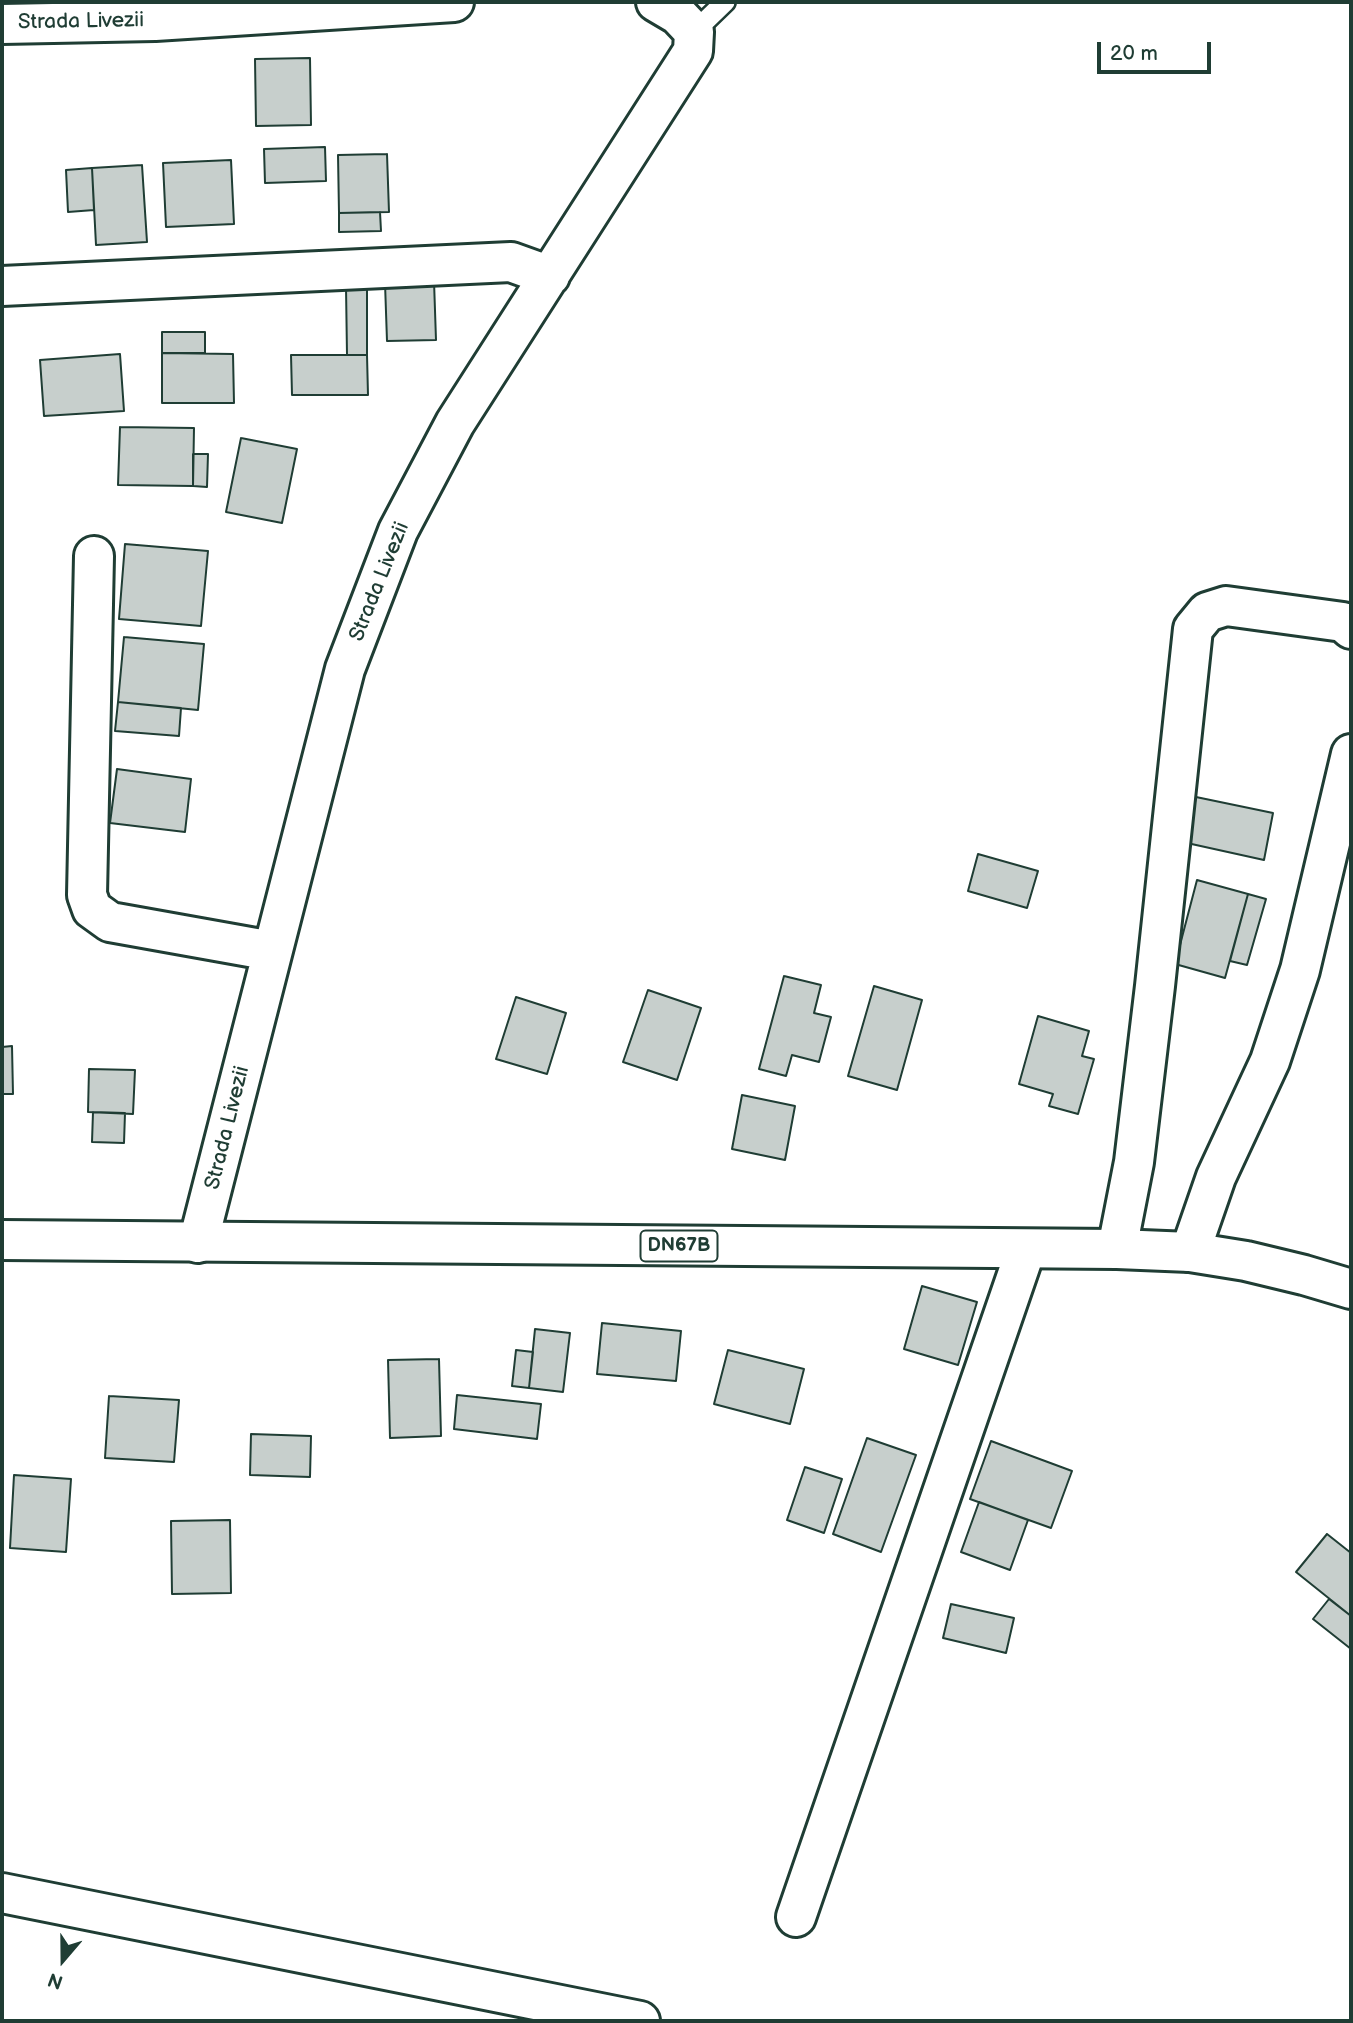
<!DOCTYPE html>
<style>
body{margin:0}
#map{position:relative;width:1353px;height:2023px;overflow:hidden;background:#fff;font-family:"Balsamiq Sans",sans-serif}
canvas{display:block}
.frame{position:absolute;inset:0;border:4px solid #1f3d34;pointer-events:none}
.north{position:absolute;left:28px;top:1925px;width:70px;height:70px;-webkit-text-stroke:5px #fff;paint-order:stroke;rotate:200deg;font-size:19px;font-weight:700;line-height:28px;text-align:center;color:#1f3d34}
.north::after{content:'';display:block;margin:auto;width:24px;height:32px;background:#1f3d34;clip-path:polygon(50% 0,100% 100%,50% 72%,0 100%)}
.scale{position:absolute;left:1097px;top:42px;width:114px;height:32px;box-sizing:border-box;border:4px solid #1f3d34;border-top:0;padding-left:9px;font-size:21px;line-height:24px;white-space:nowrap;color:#1f3d34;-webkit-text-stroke:5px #fff;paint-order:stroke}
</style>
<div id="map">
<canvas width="1353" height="2023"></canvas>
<div class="frame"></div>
<div class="north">N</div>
<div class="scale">20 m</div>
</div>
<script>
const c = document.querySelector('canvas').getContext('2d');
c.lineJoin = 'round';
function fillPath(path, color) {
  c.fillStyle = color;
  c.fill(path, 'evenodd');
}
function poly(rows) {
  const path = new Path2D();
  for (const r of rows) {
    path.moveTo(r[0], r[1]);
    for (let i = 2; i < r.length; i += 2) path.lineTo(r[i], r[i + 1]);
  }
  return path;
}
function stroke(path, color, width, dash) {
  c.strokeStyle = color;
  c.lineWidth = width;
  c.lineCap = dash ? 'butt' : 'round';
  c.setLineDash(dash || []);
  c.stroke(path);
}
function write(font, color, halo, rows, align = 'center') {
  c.font = font + ' "Balsamiq Sans",sans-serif';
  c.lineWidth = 7;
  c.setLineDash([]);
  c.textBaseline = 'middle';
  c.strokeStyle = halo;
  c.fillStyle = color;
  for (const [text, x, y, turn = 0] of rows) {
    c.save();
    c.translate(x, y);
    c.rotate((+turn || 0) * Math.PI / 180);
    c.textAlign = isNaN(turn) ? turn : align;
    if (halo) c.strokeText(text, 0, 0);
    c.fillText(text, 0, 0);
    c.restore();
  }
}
const building = poly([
 [310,58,311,125,256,126,255,59,310,58],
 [325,147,326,181,265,183,264,149,325,147],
 [387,154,389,212,339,213,338,155,387,154],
 [231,160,234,224,166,227,163,163,231,160],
 [142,165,147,242,96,245,92,168,142,165],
 [92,168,94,210,68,212,66,170,92,168],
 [380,212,381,231,339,232,339,213,380,212],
 [434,281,436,340,387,341,385,283,434,281],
 [346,287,367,287,367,355,347,355,346,287],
 [162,332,205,332,205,353,162,353,162,332],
 [162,353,233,354,234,403,162,403,162,353],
 [120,354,124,411,44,416,40,360,120,354],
 [291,355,367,355,368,395,292,395,291,355],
 [120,427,194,428,193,486,118,485,120,427],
 [241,438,297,449,282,523,226,512,241,438],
 [193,454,208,454,207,487,193,486,193,454],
 [125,544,208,551,201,626,119,619,125,544],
 [124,637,204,644,198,710,118,702,124,637],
 [118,702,181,708,179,736,115,731,118,702],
 [117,769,191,779,185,832,110,823,117,769],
 [1196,797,1273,813,1264,860,1187,843,1196,797],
 [978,854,1038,871,1027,908,968,891,978,854],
 [1197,880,1248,894,1225,978,1175,964,1197,880],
 [1248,894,1266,899,1247,965,1230,961,1248,894],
 [784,976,821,985,814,1013,831,1017,819,1062,792,1055,786,1076,759,1069,784,976],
 [874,986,922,1000,897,1090,848,1076,874,986],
 [648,990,701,1008,677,1080,623,1062,648,990],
 [516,997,566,1013,547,1074,496,1059,516,997],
 [1038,1016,1089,1031,1082,1056,1094,1059,1078,1114,1049,1106,1053,1094,1019,1084,1038,1016],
 [12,1046,13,1094,2,1094,2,1047,12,1046],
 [89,1069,135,1070,133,1114,88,1112,89,1069],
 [742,1095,795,1106,785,1160,732,1149,742,1095],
 [93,1112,125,1113,124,1143,92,1142,93,1112],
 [922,1286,977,1302,958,1365,904,1349,922,1286],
 [602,1323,681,1331,676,1381,597,1374,602,1323],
 [535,1329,570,1333,563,1392,529,1388,535,1329],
 [516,1350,533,1352,529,1388,512,1386,516,1350],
 [728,1350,804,1369,790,1424,714,1404,728,1350],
 [439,1359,441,1436,390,1438,388,1360,439,1359],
 [457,1395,541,1404,537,1439,454,1429,457,1395],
 [109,1396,179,1400,174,1462,105,1458,109,1396],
 [251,1434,311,1436,310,1477,250,1475,251,1434],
 [867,1438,916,1455,881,1552,833,1534,867,1438],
 [991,1441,1072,1471,1051,1528,970,1499,991,1441],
 [805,1467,842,1479,824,1533,787,1520,805,1467],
 [14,1475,71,1479,66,1552,10,1548,14,1475],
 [979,1502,1028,1520,1010,1570,961,1552,979,1502],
 [230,1520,231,1593,172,1594,171,1521,230,1520],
 [1327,1534,1351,1553,1351,1616,1296,1572,1327,1534],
 [1329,1599,1351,1616,1351,1649,1313,1619,1329,1599],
 [951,1604,1014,1618,1006,1653,943,1638,951,1604]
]);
fillPath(building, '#c7cfcc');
stroke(building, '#1f3d34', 2);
const lane = poly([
 [694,32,725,2]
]);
const street = poly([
 [2,24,155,21,454,2],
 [2,286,511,262,550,276],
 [94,556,87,895,92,909,110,922,272,951],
 [198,1243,345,669,398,531,455,423,693,51,694,32,678,15,656,2],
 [1117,1249,1134,1162,1155,986,1193,629,1207,612,1226,606,1343,622,1351,629],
 [1190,1252,1216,1177,1270,1061,1300,970,1351,754],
 [2,1893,640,2021],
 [796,1917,1026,1249]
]);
const primary = poly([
 [2,1240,1117,1249,1190,1252,1246,1261,1304,1275,1351,1289]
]);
stroke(lane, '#1f3d34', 24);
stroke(street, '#1f3d34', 44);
stroke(primary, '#1f3d34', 44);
stroke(lane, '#fff', 19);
stroke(street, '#fff', 38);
stroke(primary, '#fff', 38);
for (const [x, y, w] of [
 [679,1246,77]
]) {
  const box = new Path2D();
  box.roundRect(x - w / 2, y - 15.5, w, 31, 5);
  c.fillStyle = '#fff';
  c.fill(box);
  stroke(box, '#1f3d34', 2);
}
write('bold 19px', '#1f3d34', null, [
 ["DN67B",679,1246]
]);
write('21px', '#1f3d34', '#fff', [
 ["Strada Livezii",81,22,-1],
 ["Strada Livezii",380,582,-68],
 ["Strada Livezii",228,1128,-76]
]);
</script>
